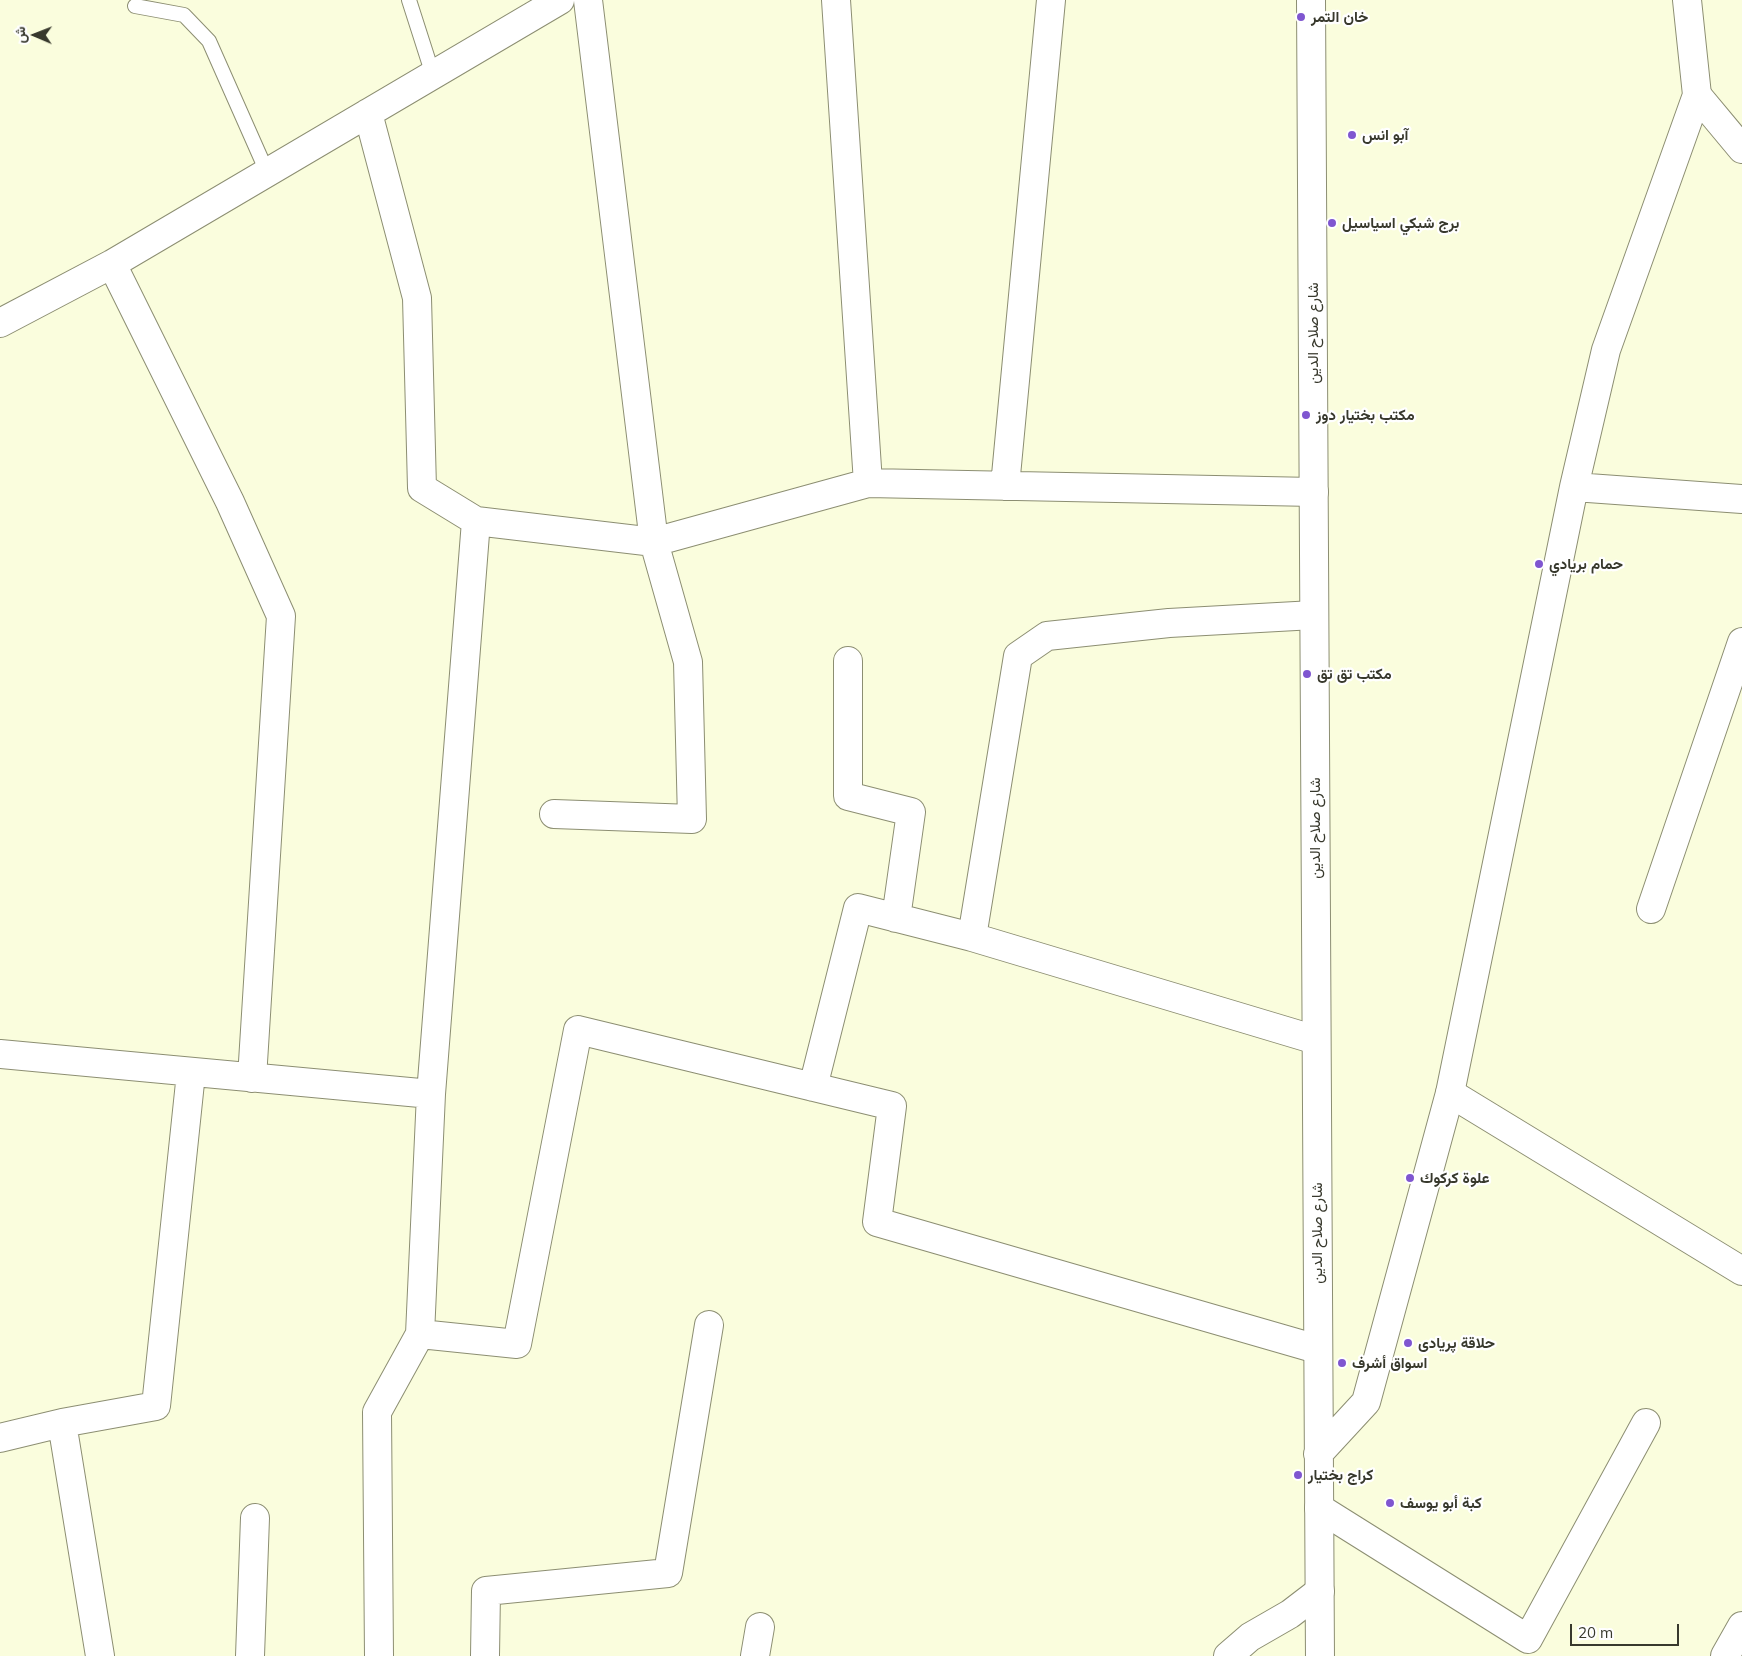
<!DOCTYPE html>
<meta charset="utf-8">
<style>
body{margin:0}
#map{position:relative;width:1742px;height:1656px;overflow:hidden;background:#fafddd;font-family:Mulish,Vazirmatn,sans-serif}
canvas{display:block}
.north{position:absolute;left:10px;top:10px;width:50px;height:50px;-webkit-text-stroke:4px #fff;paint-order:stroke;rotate:271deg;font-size:14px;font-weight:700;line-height:20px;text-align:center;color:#38392d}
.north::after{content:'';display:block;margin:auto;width:18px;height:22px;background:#38392d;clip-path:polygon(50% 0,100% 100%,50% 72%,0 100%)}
.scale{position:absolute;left:1570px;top:1624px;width:109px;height:22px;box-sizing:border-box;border:2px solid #38392d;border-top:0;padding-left:6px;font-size:15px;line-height:18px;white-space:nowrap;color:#38392d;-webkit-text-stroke:4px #fff;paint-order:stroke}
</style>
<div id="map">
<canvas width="1742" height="1656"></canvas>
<div class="north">ش</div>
<div class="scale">20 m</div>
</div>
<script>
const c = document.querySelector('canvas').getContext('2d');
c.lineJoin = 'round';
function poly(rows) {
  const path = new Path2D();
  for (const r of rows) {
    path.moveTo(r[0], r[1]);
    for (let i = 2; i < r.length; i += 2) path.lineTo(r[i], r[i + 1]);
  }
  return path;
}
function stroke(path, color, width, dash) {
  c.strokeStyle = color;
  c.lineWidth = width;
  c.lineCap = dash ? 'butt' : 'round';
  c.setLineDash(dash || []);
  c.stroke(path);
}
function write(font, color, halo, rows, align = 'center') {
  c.font = font + ' Mulish,Vazirmatn,sans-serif';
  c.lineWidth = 4.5;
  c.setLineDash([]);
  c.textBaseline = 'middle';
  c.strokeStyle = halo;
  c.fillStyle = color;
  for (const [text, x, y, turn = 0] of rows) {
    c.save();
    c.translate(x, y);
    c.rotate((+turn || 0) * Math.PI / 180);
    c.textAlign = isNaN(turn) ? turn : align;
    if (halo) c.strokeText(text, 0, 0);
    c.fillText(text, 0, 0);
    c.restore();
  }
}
const lane = poly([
 [409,0,433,75],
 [135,6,184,15,209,41,267,172]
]);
const street = poly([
 [836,0,868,483],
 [1697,95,1742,149],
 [368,113,417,298,422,488,476,521,654,542,868,483,1314,492],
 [112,264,230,502,281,616,252,1078],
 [0,323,112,264,560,0],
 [1005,486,1051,0],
 [848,661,848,796,911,812,896,918],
 [554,814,692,819,688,662,654,542,588,0],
 [1651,909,1742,642],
 [972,937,1018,656,1047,636,1169,623,1314,615],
 [0,1054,431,1094],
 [813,1087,858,908,972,937,1316,1040],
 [1450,1093,1742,1271],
 [420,1334,517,1344,578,1030,892,1106,877,1222,1317,1349],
 [62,1423,100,1656],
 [0,1438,62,1423,156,1406,191,1073],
 [1319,1508,1528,1639,1646,1423],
 [250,1656,255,1518],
 [379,1656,377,1412,420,1334,431,1094,476,521],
 [485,1656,486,1591,668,1573,709,1325],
 [755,1656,760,1627],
 [1228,1656,1250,1637,1290,1614,1320,1591],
 [1725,1656,1742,1626]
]);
const secondary = poly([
 [1311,0,1320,1656],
 [1574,487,1742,499],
 [1318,1454,1366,1402,1450,1093,1574,487,1606,350,1697,95,1687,0]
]);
stroke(lane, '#8c8e72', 16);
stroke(street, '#8c8e72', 30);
stroke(secondary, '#8c8e72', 30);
stroke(lane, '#fff', 14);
stroke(street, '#fff', 28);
stroke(secondary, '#fff', 28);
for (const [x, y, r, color] of [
 [1301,17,5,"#7f56d0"],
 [1352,135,5,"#7f56d0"],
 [1332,223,5,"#7f56d0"],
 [1306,415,5,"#7f56d0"],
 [1539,564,5,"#7f56d0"],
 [1307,674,5,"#7f56d0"],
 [1410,1178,5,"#7f56d0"],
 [1408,1343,5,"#7f56d0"],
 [1342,1363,5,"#7f56d0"],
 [1298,1475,5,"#7f56d0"],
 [1390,1503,5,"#7f56d0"]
]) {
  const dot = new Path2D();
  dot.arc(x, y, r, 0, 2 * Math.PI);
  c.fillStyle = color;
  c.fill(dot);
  stroke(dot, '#fff', 2);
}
write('bold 15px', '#38392d', '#fff', [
 ["خان التمر",1311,17],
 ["آبو انس",1362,135],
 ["برج شبکي اسیاسیل",1342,223],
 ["مكتب بختيار دوز",1316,415],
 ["حمام بريادي",1549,564],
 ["مکتب تق تق",1317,674],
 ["علوة كركوك",1420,1178],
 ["حلاقة پریادی",1418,1343],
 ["اسواق أشرف",1352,1363],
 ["كراج بختيار",1308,1475],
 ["كبة أبو يوسف",1400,1503]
], 'left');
write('15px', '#38392d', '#fff', [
 ["شارع صلاح الدين",1313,333,-90],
 ["شارع صلاح الدين",1315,828,-90],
 ["شارع صلاح الدين",1317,1233,-90]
]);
</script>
